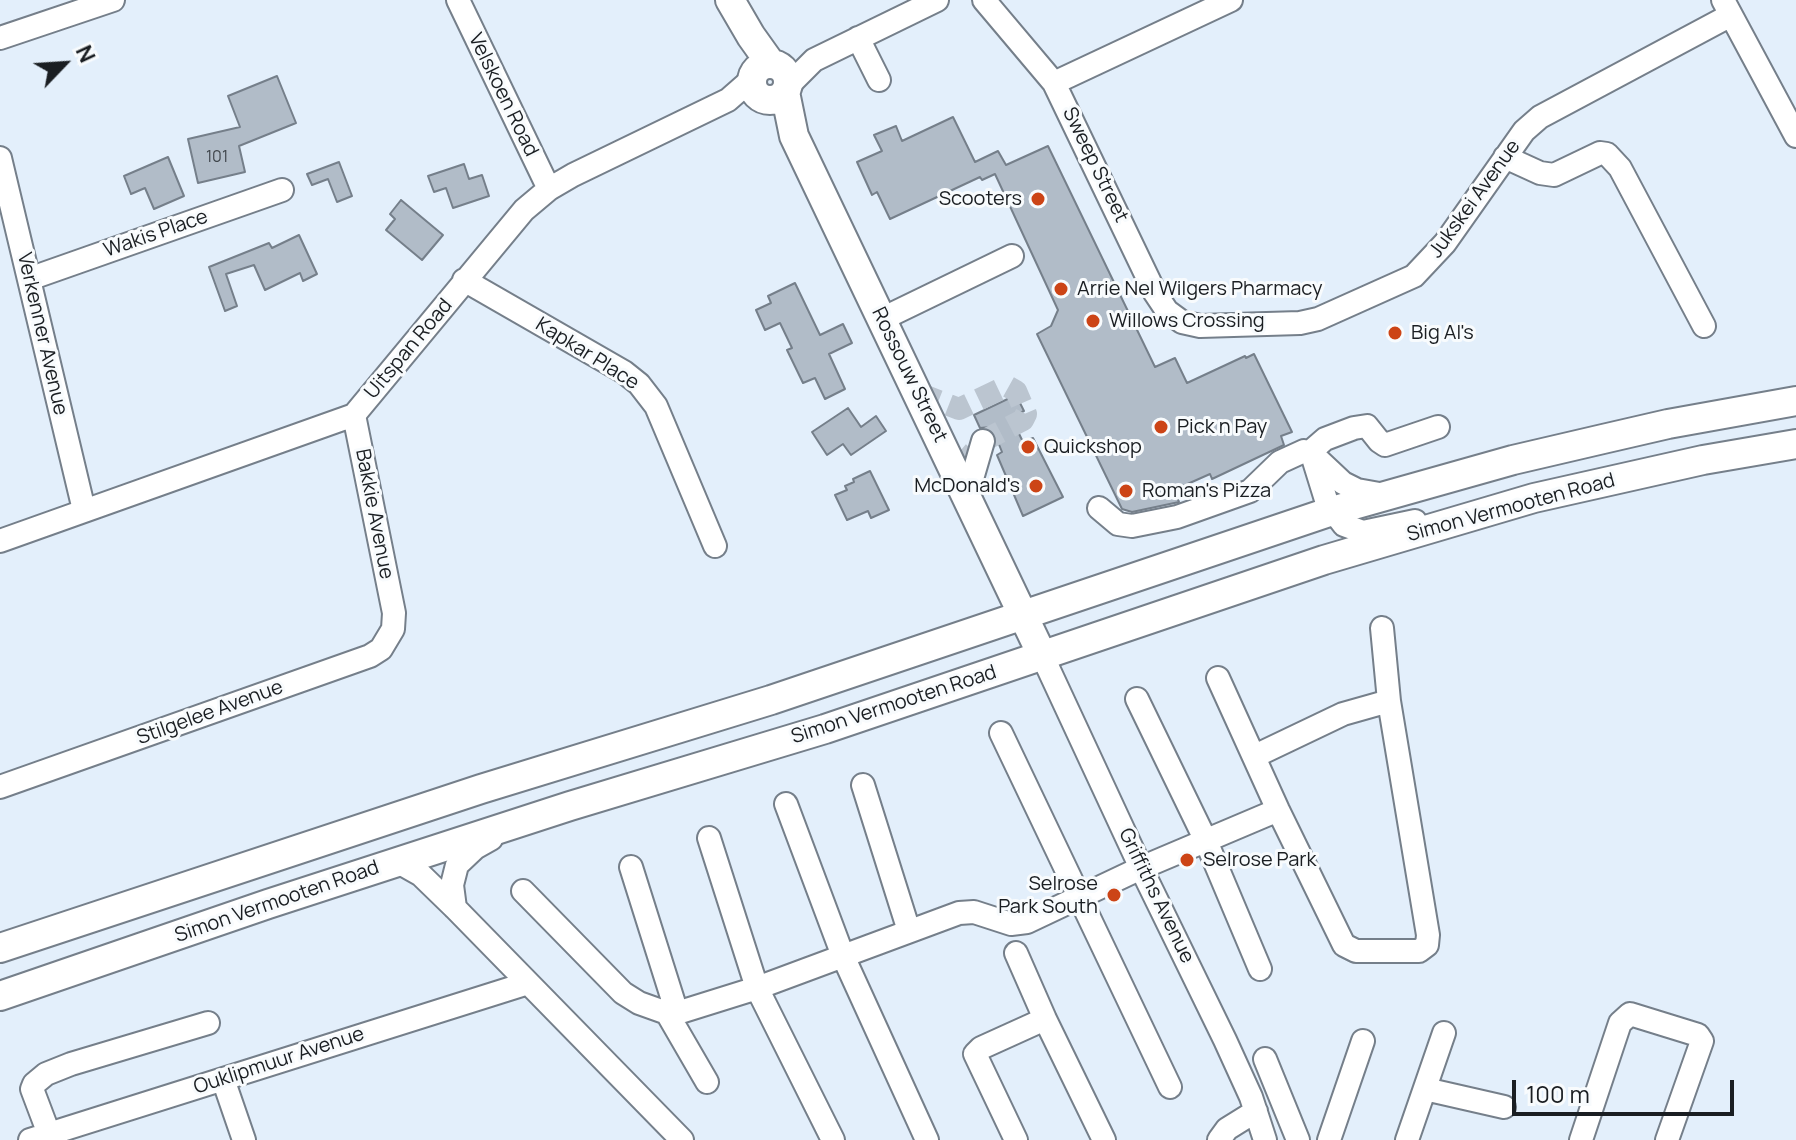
<!DOCTYPE html>
<style>
body{margin:0}
#map{position:relative;width:1796px;height:1140px;overflow:hidden;background:#e3effb;font-family:Manrope,sans-serif}
canvas{display:block}
.north{position:absolute;left:24px;top:24px;width:80px;height:80px;-webkit-text-stroke:6px #f8fbfd;paint-order:stroke;rotate:65deg;font-size:22px;font-weight:700;line-height:32px;text-align:center;color:#1a1e22}
.north::after{content:'';display:block;margin:auto;width:28px;height:36px;background:#1a1e22;clip-path:polygon(50% 0,100% 100%,50% 72%,0 100%)}
.scale{position:absolute;left:1512px;top:1080px;width:222px;height:36px;box-sizing:border-box;border:4px solid #1a1e22;border-top:0;padding-left:10px;font-size:24px;line-height:28px;white-space:nowrap;color:#1a1e22;-webkit-text-stroke:6px #f8fbfd;paint-order:stroke}
</style>
<div id="map">
<canvas width="1796" height="1140"></canvas>
<div class="north">N</div>
<div class="scale">100 m</div>
</div>
<script>
const c = document.querySelector('canvas').getContext('2d');
c.lineJoin = 'round';
function fillPath(path, color) {
  c.fillStyle = color;
  c.fill(path, 'evenodd');
}
function poly(rows) {
  const path = new Path2D();
  for (const r of rows) {
    if (r.length === 3) {
      path.moveTo(r[0] + r[2], r[1]);
      path.arc(r[0], r[1], r[2], 0, 2 * Math.PI);
      continue;
    }
    path.moveTo(r[0], r[1]);
    for (let i = 2; i < r.length; i += 2) path.lineTo(r[i], r[i + 1]);
  }
  return path;
}
function stroke(path, color, width, dash) {
  c.strokeStyle = color;
  c.lineWidth = width;
  c.lineCap = dash ? 'butt' : 'round';
  c.setLineDash(dash || []);
  c.stroke(path);
}
function write(font, color, halo, rows, align = 'center') {
  c.font = font + ' Manrope,sans-serif';
  c.lineWidth = 6;
  c.setLineDash([]);
  c.textBaseline = 'middle';
  c.strokeStyle = halo;
  c.fillStyle = color;
  for (const [text, x, y, turn = 0] of rows) {
    c.save();
    c.translate(x, y);
    c.rotate((+turn || 0) * Math.PI / 180);
    c.textAlign = isNaN(turn) ? turn : align;
    if (halo) c.strokeText(text, 0, 0);
    c.fillText(text, 0, 0);
    c.restore();
  }
}
const building = poly([
 [277,76,296,123,239,146,245,172,198,183,188,139,240,127,228,96,277,76],
 [953,117,975,162,998,151,1006,165,1048,146,1155,367,1175,358,1187,383,1245,356,1246,358,1254,354,1292,432,1281,436,1284,445,1212,479,1210,474,1174,490,1179,502,1132,512,1122,509,1037,334,1051,326,1058,310,995,174,982,180,980,177,890,219,877,192,872,195,857,162,882,151,874,135,896,126,902,141,953,117],
 [168,157,184,196,154,209,145,188,131,194,124,176,168,157],
 [339,162,352,196,337,202,328,179,312,185,307,174,339,162],
 [464,164,469,179,482,175,489,196,453,208,446,188,434,192,428,176,464,164],
 [401,200,443,235,422,260,386,230,395,219,390,214,401,200],
 [299,235,317,274,303,281,300,273,265,290,254,265,226,274,237,306,225,311,209,267,269,243,272,248,299,235],
 [795,283,820,335,843,324,852,343,829,354,845,389,825,399,815,378,803,383,787,350,792,348,780,323,765,330,756,310,771,303,768,296,795,283],
 [1016,395,1024,411,1011,417,1023,442,1033,438,1063,497,1023,516,997,455,1002,452,996,437,991,427,980,428,974,415,1016,395],
 [848,408,861,427,876,416,886,431,851,455,843,444,827,455,812,432,848,408],
 [870,471,889,510,871,518,868,511,847,520,835,495,847,490,845,486,854,482,853,479,870,471]
]);
fillPath(building, '#b1bcc8');
stroke(building, '#757f8a', 2);
stroke(poly([
 [918,393,959,409,1007,386,1016,391,1026,414,1023,420,983,441,966,461,960,464,949,461]
]), '#bbc5d0', 22, [22, 11]);
const minor = poly([
 [458,0,549,189],
 [984,0,1054,83,1155,293,1167,311,1182,322,1200,326,1300,323,1318,319,1414,276,1445,243,1524,131,1540,117,1731,15],
 [1723,0,1796,136],
 [0,38,113,0],
 [858,38,879,80],
 [1054,83,1231,0],
 [787,87,814,60,937,0],
 [1505,157,1540,173,1554,175,1600,153,1607,154,1620,168,1704,326],
 [0,158,84,510],
 [29,279,282,190],
 [464,280,624,372,639,384,656,406,715,546],
 [882,319,1012,256],
 [1310,452,1325,439,1354,428,1367,426,1379,441,1385,445,1438,427],
 [1314,461,1327,503,1344,525,1363,532,1415,521],
 [967,496,983,441],
 [1099,508,1118,524,1132,526,1177,517,1250,491,1280,462,1304,451,1310,452,1343,483,1357,490,1385,495],
 [0,541,354,415,524,210,549,189,573,175,728,100,752,79],
 [1042,655,1141,868,1225,1040,1251,1097,1265,1140],
 [1218,678,1278,810,1344,945,1356,951,1419,951,1427,945,1428,935,1389,701,1382,628],
 [1137,699,1206,841,1260,969],
 [1001,733,1170,1087],
 [1255,756,1343,714,1389,701],
 [863,785,909,931],
 [0,787,370,656,381,649,393,629,394,613,354,415],
 [786,804,843,956,927,1140],
 [709,838,757,988,833,1140],
 [398,862,421,875,455,908,682,1140],
 [631,867,677,1013],
 [523,891,623,993,639,1003,667,1013,677,1013,757,988,959,913,974,912,1011,924,1027,922,1141,868,1278,810],
 [455,908,452,885,457,865,475,848,491,839],
 [1016,953,1045,1019,1104,1140],
 [667,1013,707,1082],
 [1265,1059,1298,1140],
 [223,1079,244,1140],
 [1425,1089,1504,1107],
 [49,1134,32,1089,34,1084,46,1074,71,1064,208,1023],
 [30,1140,528,983],
 [1016,1140,975,1054,981,1048,1045,1019],
 [1219,1140,1227,1129,1256,1111],
 [1329,1140,1363,1041],
 [1407,1140,1444,1033],
 [1581,1140,1620,1023,1630,1014,1698,1035,1702,1041,1667,1140]
]);
const major = poly([
 [730,0,751,36,771,64],
 [770,82,18],
 [785,92,794,136,1042,655],
 [0,948,481,789,771,700,1332,511,1513,460,1603,439,1668,424,1796,401],
 [0,996,268,904,570,806,825,729,1324,560,1534,498,1703,460,1796,444]
]);
stroke(minor, '#757f8a', 26);
stroke(major, '#757f8a', 32);
stroke(minor, '#fff', 22);
stroke(major, '#fff', 28);
for (const [x, y, r, color] of [
 [1038,199,8,"#cc4416"],
 [1061,289,8,"#cc4416"],
 [1093,321,8,"#cc4416"],
 [1395,333,8,"#cc4416"],
 [1161,427,8,"#cc4416"],
 [1028,447,8,"#cc4416"],
 [1036,486,8,"#cc4416"],
 [1126,491,8,"#cc4416"],
 [1187,860,8,"#cc4416"],
 [1114,895,8,"#cc4416"]
]) {
  const dot = new Path2D();
  dot.arc(x, y, r, 0, 2 * Math.PI);
  c.fillStyle = color;
  c.fill(dot);
  stroke(dot, '#f8fbfd', 3);
}
write('16px', '#40464c', null, [
 ["101",217,158]
]);
write('20px', '#1a1e22', '#f8fbfd', [
 ["Velskoen Road",503,95,64],
 ["Sweep Street",1095,165,64],
 ["Jukskei Avenue",1475,199,-54],
 ["Wakis Place",156,234,-19],
 ["Verkenner Avenue",42,334,77],
 ["Uitspan Road",409,349,-50],
 ["Kapkar Place",587,354,32],
 ["Rossouw Street",909,375,64],
 ["Simon Vermooten Road",1511,508,-15],
 ["Bakkie Avenue",374,514,79],
 ["Simon Vermooten Road",894,705,-18],
 ["Stilgelee Avenue",210,713,-20],
 ["Griffiths Avenue",1156,896,64],
 ["Simon Vermooten Road",277,902,-19],
 ["Ouklipmuur Avenue",279,1061,-18]
]);
write('20px', '#1a1e22', '#f8fbfd', [
 ["Scooters",1022,199,"right"],
 ["Arrie Nel Wilgers Pharmacy",1077,289],
 ["Willows Crossing",1109,321],
 ["Big Al's",1411,333],
 ["Pick n Pay",1177,427],
 ["Quickshop",1044,447],
 ["McDonald's",1020,486,"right"],
 ["Roman's Pizza",1142,491],
 ["Selrose Park",1203,860],
 ["Selrose",1098,884,"right"],
 ["Park South",1098,907,"right"]
], 'left');
</script>
